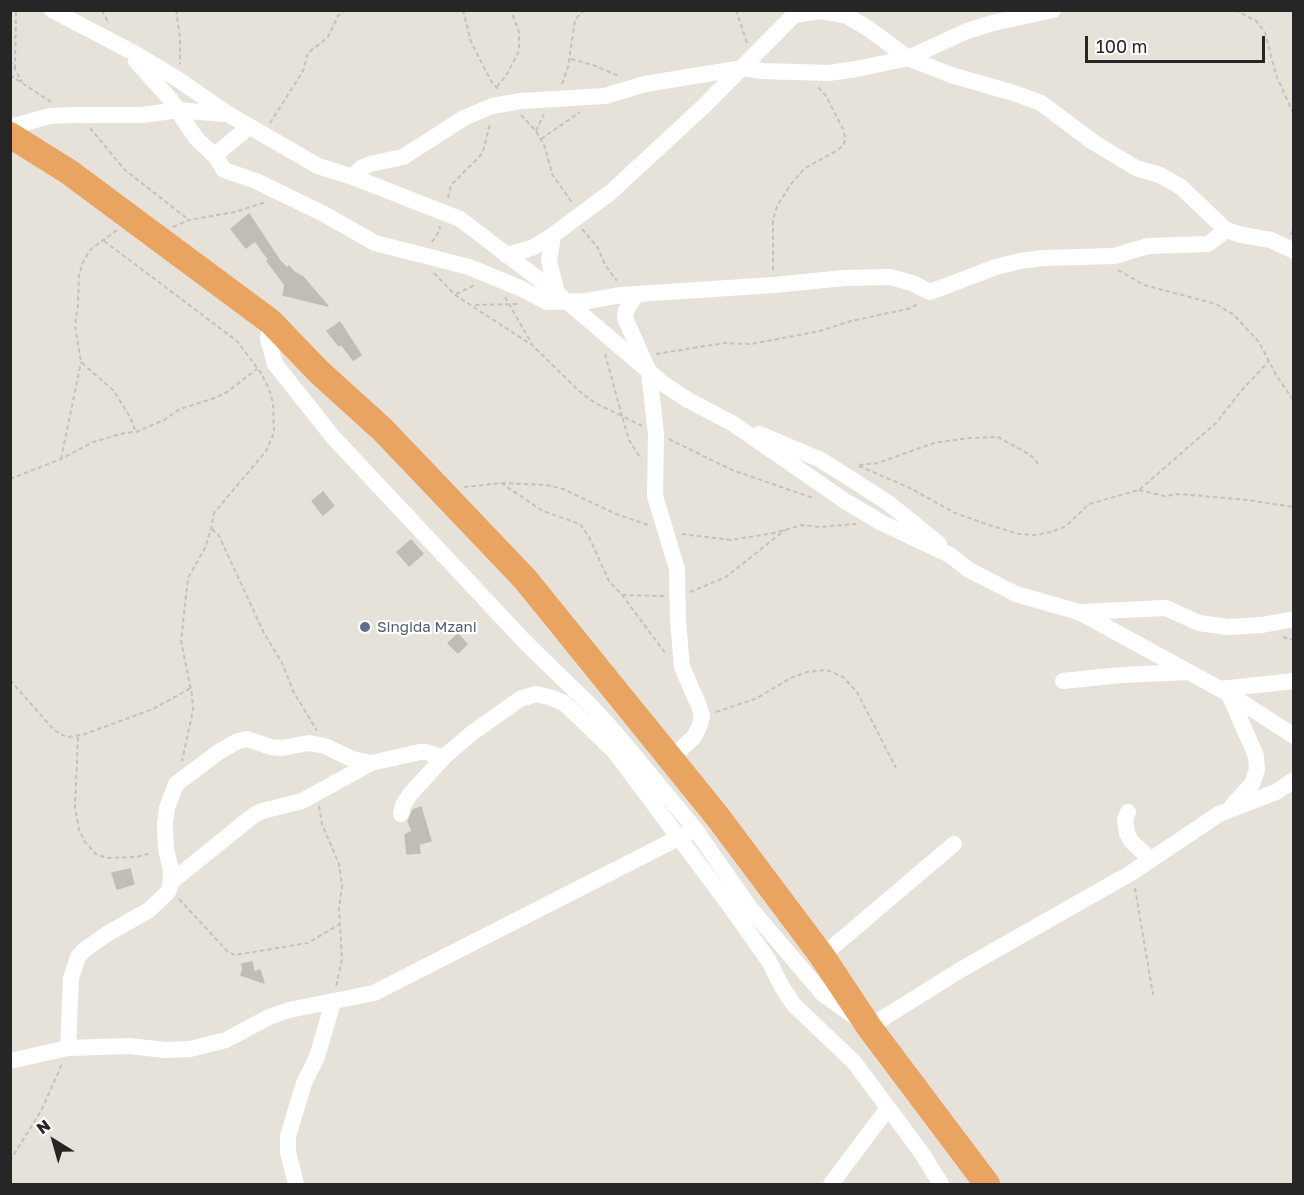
<!DOCTYPE html>
<style>
body{margin:0}
#map{position:relative;width:1304px;height:1195px;overflow:hidden;background:#e7e2d9;font-family:"Golos Text",sans-serif}
canvas{display:block}
.frame{position:absolute;inset:0;border:12px solid #262626;pointer-events:none}
.north{position:absolute;left:24px;top:1111px;width:60px;height:60px;-webkit-text-stroke:4px #fff;paint-order:stroke;rotate:323deg;font-size:16px;font-weight:700;line-height:24px;text-align:center;color:#262626}
.north::after{content:'';display:block;margin:auto;width:21px;height:27px;background:#262626;clip-path:polygon(50% 0,100% 100%,50% 72%,0 100%)}
.scale{position:absolute;left:1085px;top:36px;width:180px;height:27px;box-sizing:border-box;border:3px solid #262626;border-top:0;padding-left:8px;font-size:18px;line-height:21px;white-space:nowrap;color:#262626;-webkit-text-stroke:4px #fff;paint-order:stroke}
</style>
<div id="map">
<canvas width="1304" height="1195"></canvas>
<div class="frame"></div>
<div class="north">N</div>
<div class="scale">100 m</div>
</div>
<script>
const c = document.querySelector('canvas').getContext('2d');
c.lineJoin = 'round';
function fillPath(path, color) {
  c.fillStyle = color;
  c.fill(path, 'evenodd');
}
function poly(rows) {
  const path = new Path2D();
  for (const r of rows) {
    path.moveTo(r[0], r[1]);
    for (let i = 2; i < r.length; i += 2) path.lineTo(r[i], r[i + 1]);
  }
  return path;
}
function stroke(path, color, width, dash) {
  c.strokeStyle = color;
  c.lineWidth = width;
  c.lineCap = dash ? 'butt' : 'round';
  c.setLineDash(dash || []);
  c.stroke(path);
}
function write(font, color, halo, rows, align = 'center') {
  c.font = font + ' "Golos Text",sans-serif';
  c.lineWidth = 4.5;
  c.setLineDash([]);
  c.textBaseline = 'middle';
  c.strokeStyle = halo;
  c.fillStyle = color;
  for (const [text, x, y, turn = 0] of rows) {
    c.save();
    c.translate(x, y);
    c.rotate((+turn || 0) * Math.PI / 180);
    c.textAlign = isNaN(turn) ? turn : align;
    if (halo) c.strokeText(text, 0, 0);
    c.fillText(text, 0, 0);
    c.restore();
  }
}
const building = poly([
 [249,214,280,261,287,268,289,266,294,272,303,277,328,306,283,295,285,285,267,261,269,260,255,241,246,248,231,229,249,214],
 [340,322,361,355,353,360,341,344,339,346,327,331,340,322],
 [323,492,334,506,323,515,312,501,323,492],
 [411,540,423,554,409,566,397,552,411,540],
 [458,634,467,644,458,653,448,643,458,634],
 [421,807,431,841,419,844,420,853,407,854,405,835,412,831,408,821,413,810,421,807],
 [130,869,134,884,117,889,112,873,130,869],
 [252,962,254,972,260,970,264,983,241,975,243,969,242,964,252,962]
]);
fillPath(building, '#c0bcb6');
stroke(building, '#c2beb4', 1.5);
stroke(poly([
 [102,10,109,24],
 [176,10,180,38,180,64],
 [463,10,471,42,491,81,497,88,496,90],
 [736,10,747,43],
 [1235,10,1256,21,1265,32,1276,75,1294,115],
 [571,59,593,65,619,76],
 [10,60,22,82],
 [15,69,16,10],
 [10,75,51,102],
 [562,84,568,67,575,20,584,10],
 [497,87,507,74,519,51,519,32,511,10],
 [521,115,536,131,545,147,552,174,573,204],
 [270,123,303,71,308,53,328,37,338,16,345,10],
 [90,128,125,170,189,220],
 [536,131,544,114],
 [541,139,580,112],
 [1294,149,1294,153],
 [448,198,451,185,480,156,484,148,490,123],
 [173,227,189,220,235,212,266,202],
 [582,229,598,248,605,265,617,281],
 [117,230,90,250,83,262,79,275,78,305,75,326,81,362,114,391,130,417,136,432],
 [1291,235,1294,227],
 [104,241,237,341,261,373,269,389,273,403,274,433,266,451,214,513,211,529,205,548,188,578,181,641,192,695,193,710,182,761],
 [432,242,438,233,440,226],
 [773,270,773,220,777,206,791,184,805,168,838,150,844,144,845,137,843,129,826,96,818,87],
 [1118,270,1144,285,1216,304,1234,315,1259,342,1276,375,1294,401],
 [434,273,455,295,532,345,579,391,595,403,622,416,629,440,641,459],
 [456,294,475,285],
 [505,297,532,344],
 [475,305,520,304],
 [605,354,622,416,642,426],
 [656,354,724,343,751,344,820,331,851,321,912,308,919,302],
 [669,439,732,470,813,498],
 [61,459,81,362],
 [859,465,878,463,934,443,969,438,998,437,1027,453,1035,459,1039,466],
 [859,466,908,487,955,513,989,525,1019,534,1035,535,1051,532,1066,526,1089,504,1139,490,1216,423,1241,391,1269,361],
 [10,479,61,459,93,442,124,433,136,432,164,420,180,409,215,398,227,392,257,369],
 [501,483,543,511,580,524,589,537,609,581,622,595,666,654],
 [464,487,501,483,547,485,563,489,616,514,648,525],
 [1139,490,1164,496,1180,494,1248,500,1294,507],
 [212,529,219,536,264,633,283,665,293,691,317,731],
 [682,534,731,540,774,533,802,525,820,527,856,524],
 [690,592,726,577,785,530],
 [622,595,665,596],
 [1283,637,1294,640],
 [10,680,54,730,62,735,69,737,85,734,153,709,191,688],
 [716,712,755,699,791,678,807,672,827,670,843,677,857,692,896,768],
 [78,737,75,807,79,830,85,842,96,854,107,858,136,857,151,853],
 [319,806,322,824,339,864,342,886,339,909,342,959,336,987],
 [1135,888,1153,995],
 [179,899,228,952,235,955,308,943,340,924],
 [10,1161,41,1111,62,1064]
]), '#c2c2c2', 2, [4.5, 3]);
stroke(poly([
 [52,10,136,54,179,80,228,114,318,166,353,177,460,219,557,293,665,385,688,400,732,423,845,501,882,523,950,555,969,570,1016,594,1079,612,1229,694,1294,736],
 [795,15,820,11,847,16,869,29,908,58,951,75,1017,94,1041,103,1093,142,1136,168,1160,175,1181,187,1226,230,1242,235,1271,240,1294,251],
 [136,61,170,99,196,138,216,157,224,170,256,181,324,214,375,243,469,267,520,288,547,302,587,301,621,295,774,285,844,278,890,277,912,283,930,292,996,267,1020,261,1043,258,1114,256,1148,246,1208,244,1226,230],
 [10,127,50,116,72,115,142,115,178,110,224,114],
 [216,157,221,150,249,127],
 [353,177,361,168,370,164,403,157,464,118,492,106,521,101,605,96,645,84,743,68,762,71,828,73,857,69,908,58,967,31,993,23,1053,10],
 [553,235,549,261,557,293],
 [506,255,532,248,553,235,611,192,704,106,799,10],
 [636,295,626,310,625,318,649,372,656,434,655,496,677,569,678,621,682,667,699,706,702,716,700,725,694,737,672,757],
 [271,322,268,339,275,364,333,437,527,644,592,707,620,738,695,829,750,908,823,994,869,1027,962,969,1131,873,1219,814,1276,792,1294,780],
 [760,434,821,460,887,502,939,544],
 [1080,612,1166,608,1199,623,1228,627,1262,625,1294,619],
 [1063,681,1121,675,1187,672],
 [1220,689,1294,681],
 [1229,694,1256,756,1257,770,1252,784,1232,806],
 [1128,812,1125,820,1127,833,1131,841,1151,860],
 [401,814,403,805,411,793,445,756],
 [171,882,254,815,262,811,302,801,371,763,420,752,426,752,438,756,445,756,472,733,520,699,536,694,552,698,564,703,614,751,730,906,769,961,782,987,794,1005,854,1062,921,1152,941,1184],
 [822,956,954,844],
 [68,1048,71,978,78,957,84,950,107,934,149,910,168,892,170,887,171,870,166,849,165,824,167,808,176,784,220,751,238,741,247,739,271,747,282,748,309,743,325,746,352,759,371,763],
 [10,1061,68,1048,129,1046,165,1050,190,1049,226,1040,269,1017,289,1010,374,993,688,833],
 [296,1184,288,1152,288,1136,304,1083,317,1057,333,1002],
 [831,1184,888,1108]
]), '#fff', 16);
stroke(poly([
 [10,135,69,172,271,322,319,372,383,430,525,579,717,816,822,956,869,1027,987,1184]
]), '#e9a462', 26);
for (const [x, y, r, color] of [
 [365,627,6,"#5c6f8a"]
]) {
  const dot = new Path2D();
  dot.arc(x, y, r, 0, 2 * Math.PI);
  c.fillStyle = color;
  c.fill(dot);
  stroke(dot, '#fff', 2);
}
write('15px', '#4e5e75', '#fff', [
 ["Singida Mzani",377,627]
], 'left');
</script>
